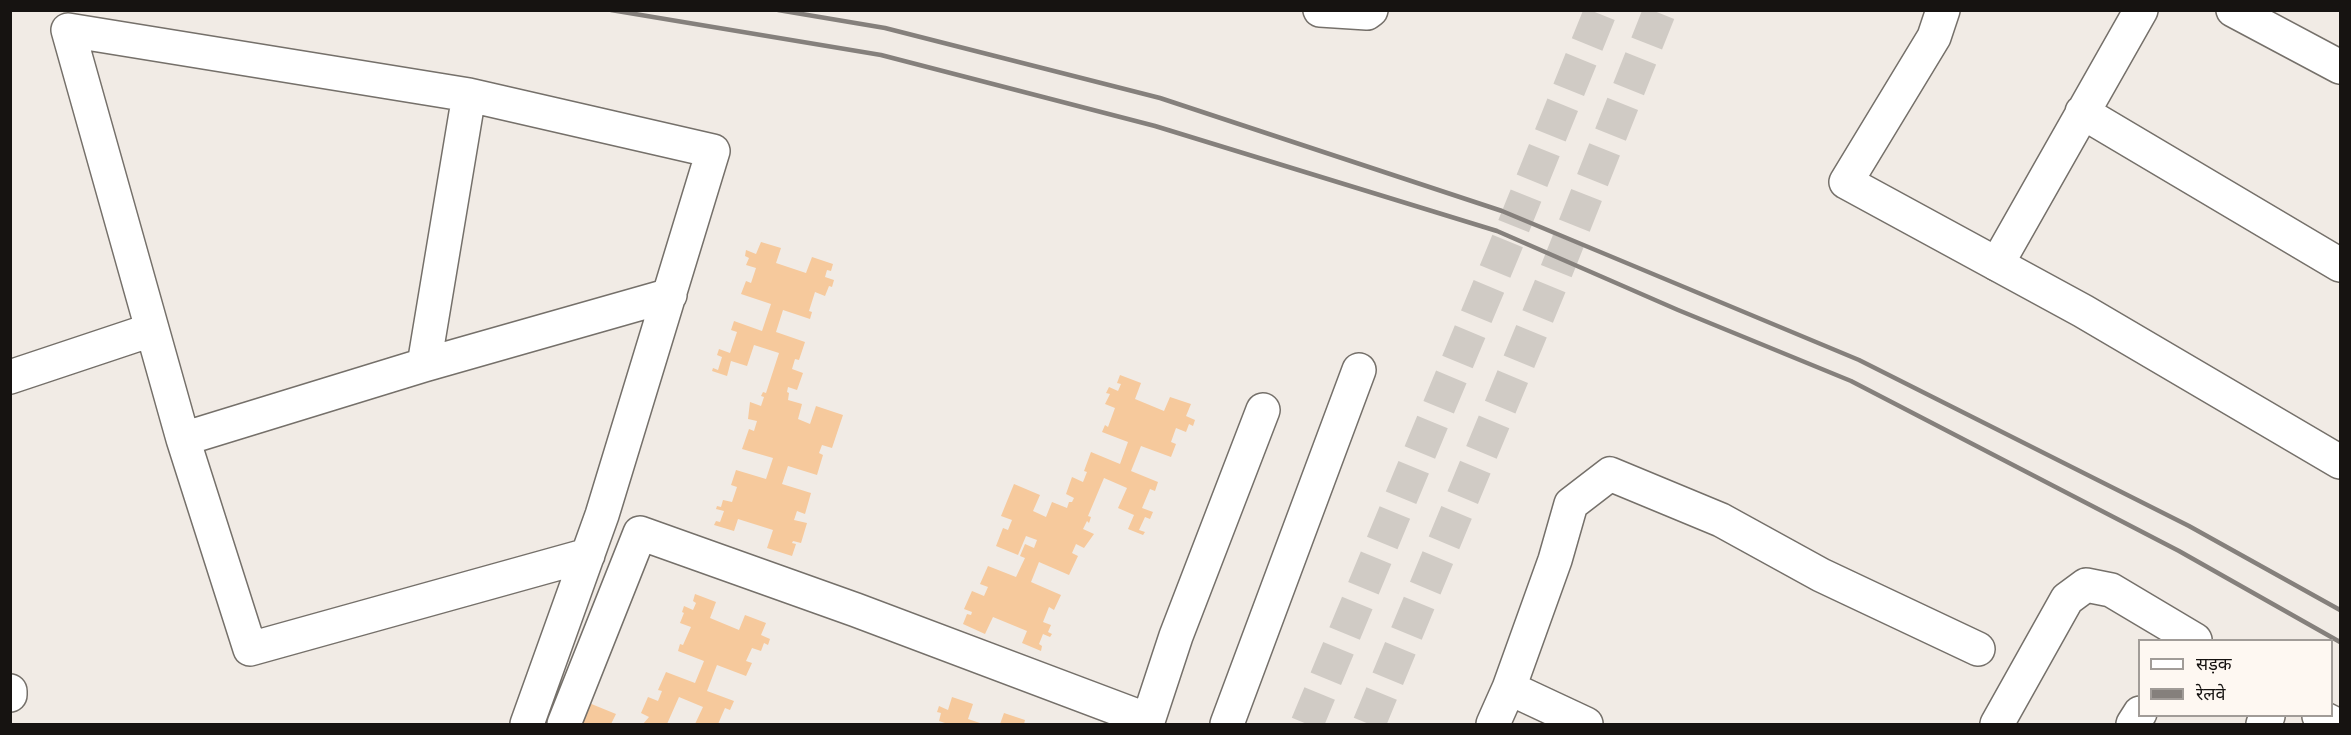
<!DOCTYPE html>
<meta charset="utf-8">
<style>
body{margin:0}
#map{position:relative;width:2351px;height:735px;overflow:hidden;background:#f1ebe5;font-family:Jost,"Noto Sans Devanagari",sans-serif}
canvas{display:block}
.frame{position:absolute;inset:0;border:12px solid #161311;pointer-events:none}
.legend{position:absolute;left:2138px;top:639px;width:195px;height:78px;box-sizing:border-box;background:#fef8f2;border:2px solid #a19c98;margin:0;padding:8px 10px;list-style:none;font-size:18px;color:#161311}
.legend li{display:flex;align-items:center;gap:12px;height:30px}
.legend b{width:30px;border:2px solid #a19c98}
</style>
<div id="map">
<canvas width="2351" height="735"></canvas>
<div class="frame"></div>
<ul class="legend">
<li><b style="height:8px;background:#fff"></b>सड़क</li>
<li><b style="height:8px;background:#85807c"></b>रेलवे</li>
</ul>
</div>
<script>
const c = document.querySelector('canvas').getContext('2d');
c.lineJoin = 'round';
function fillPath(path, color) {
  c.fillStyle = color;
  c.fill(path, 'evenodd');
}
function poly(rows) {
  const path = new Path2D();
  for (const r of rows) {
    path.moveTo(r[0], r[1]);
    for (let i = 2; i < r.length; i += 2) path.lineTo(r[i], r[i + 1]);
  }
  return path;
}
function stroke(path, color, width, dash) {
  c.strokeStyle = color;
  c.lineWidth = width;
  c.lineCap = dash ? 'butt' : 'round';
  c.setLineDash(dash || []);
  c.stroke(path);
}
fillPath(poly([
 [761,242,781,248,776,263,806,273,812,257,833,264,831,271,827,270,825,277,834,280,832,287,829,286,825,296,815,292,809,311,812,312,810,319,783,310,776,332,805,342,799,360,795,359,792,369,803,373,797,390,788,387,787,392,789,393,788,400,802,404,798,419,810,424,816,406,843,415,832,448,822,445,819,453,823,455,817,475,788,466,782,484,811,493,805,514,797,511,794,520,807,523,801,543,793,541,792,543,796,544,792,556,767,548,773,530,738,519,734,531,714,525,716,521,720,522,724,511,716,509,717,506,721,507,723,500,732,502,737,487,731,485,736,470,766,479,773,458,742,449,749,429,754,431,757,421,748,419,750,402,761,406,764,397,761,396,763,392,766,393,779,353,754,345,747,366,731,361,727,376,712,371,713,368,718,370,722,357,717,355,719,349,730,353,737,332,731,330,734,321,762,331,771,304,741,294,746,281,751,283,756,268,746,265,749,258,745,256,746,250,756,254],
 [1120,375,1141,383,1135,399,1164,411,1170,397,1191,404,1186,416,1195,420,1193,426,1189,424,1186,432,1176,428,1171,442,1176,444,1171,457,1141,446,1131,471,1158,482,1155,491,1150,489,1142,508,1153,512,1150,519,1145,517,1139,530,1145,532,1143,535,1128,529,1134,515,1118,508,1127,488,1104,478,1088,516,1091,517,1089,523,1087,521,1083,529,1094,534,1084,548,1076,544,1072,553,1078,556,1069,575,1039,562,1031,582,1061,595,1054,610,1049,607,1043,622,1051,625,1048,632,1052,634,1050,637,1043,634,1039,644,1042,646,1041,651,1022,643,1027,631,993,617,985,634,963,624,967,614,971,615,972,612,964,609,972,591,984,596,988,587,980,584,988,566,1016,577,1025,558,1020,556,1025,544,1034,548,1037,540,1026,536,1018,555,996,546,1003,528,1008,530,1012,520,1001,516,1014,484,1040,495,1033,511,1046,517,1052,502,1067,508,1069,502,1072,502,1074,498,1066,494,1072,477,1083,482,1087,472,1084,471,1091,452,1120,464,1128,442,1102,432,1105,425,1108,427,1115,408,1105,404,1110,394,1106,393,1109,387,1118,391,1121,384,1117,383],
 [695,594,716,602,710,618,739,630,745,615,766,623,761,635,770,639,768,645,764,643,761,651,752,648,746,661,752,663,746,676,717,665,707,691,734,701,730,710,725,708,718,724,695,724,703,707,679,697,667,724,643,724,649,717,641,713,648,697,658,701,662,691,658,690,666,672,695,683,704,661,678,651,680,644,683,645,691,627,680,623,684,613,682,612,684,606,693,610,696,603,693,601],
 [952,697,973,704,968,719,983,724,948,724,939,721,941,713,937,712,939,706,948,710],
 [589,703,616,714,611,724,581,724],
 [1004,713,1025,720,1024,724,1000,724]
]), '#f6c99c');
stroke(poly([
 [1307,724,1504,250,1601,10],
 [1369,724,1554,277,1660,10]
]), '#d0cbc5', 33, [33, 16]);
const street = poly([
 [2233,10,2340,67],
 [469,95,68,30,183,439,250,649,588,555],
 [2082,112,2340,265],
 [1997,264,2141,10],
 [424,365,469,95,713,151,602,515,527,724],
 [10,377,151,330],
 [183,439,424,365,670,295],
 [1509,688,1586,724],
 [10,691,10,695],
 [2319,716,2335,724],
 [564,724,640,533,856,610,1148,720],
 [1147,724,1176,636,1263,410],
 [1227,724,1359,370],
 [1493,724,1509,688,1555,560,1571,504,1610,474,1721,520,1821,575,1978,649],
 [1997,724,2067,599,2086,585,2111,590,2195,640],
 [2133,724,2140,713],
 [2263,724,2268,716]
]);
const secondary = poly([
 [1320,10,1367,13,1371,10],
 [1943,10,1934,37,1846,182,2083,311,2340,462]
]);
stroke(street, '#75706a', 36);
stroke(secondary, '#75706a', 36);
stroke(street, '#fff', 33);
stroke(secondary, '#fff', 33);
stroke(poly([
 [611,10,881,55,1155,126,1497,231,1678,310,1851,381,2179,551,2340,642],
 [778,10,885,28,1160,98,1502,211,1859,360,2189,526,2340,610]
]), '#85807c', 4.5);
</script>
